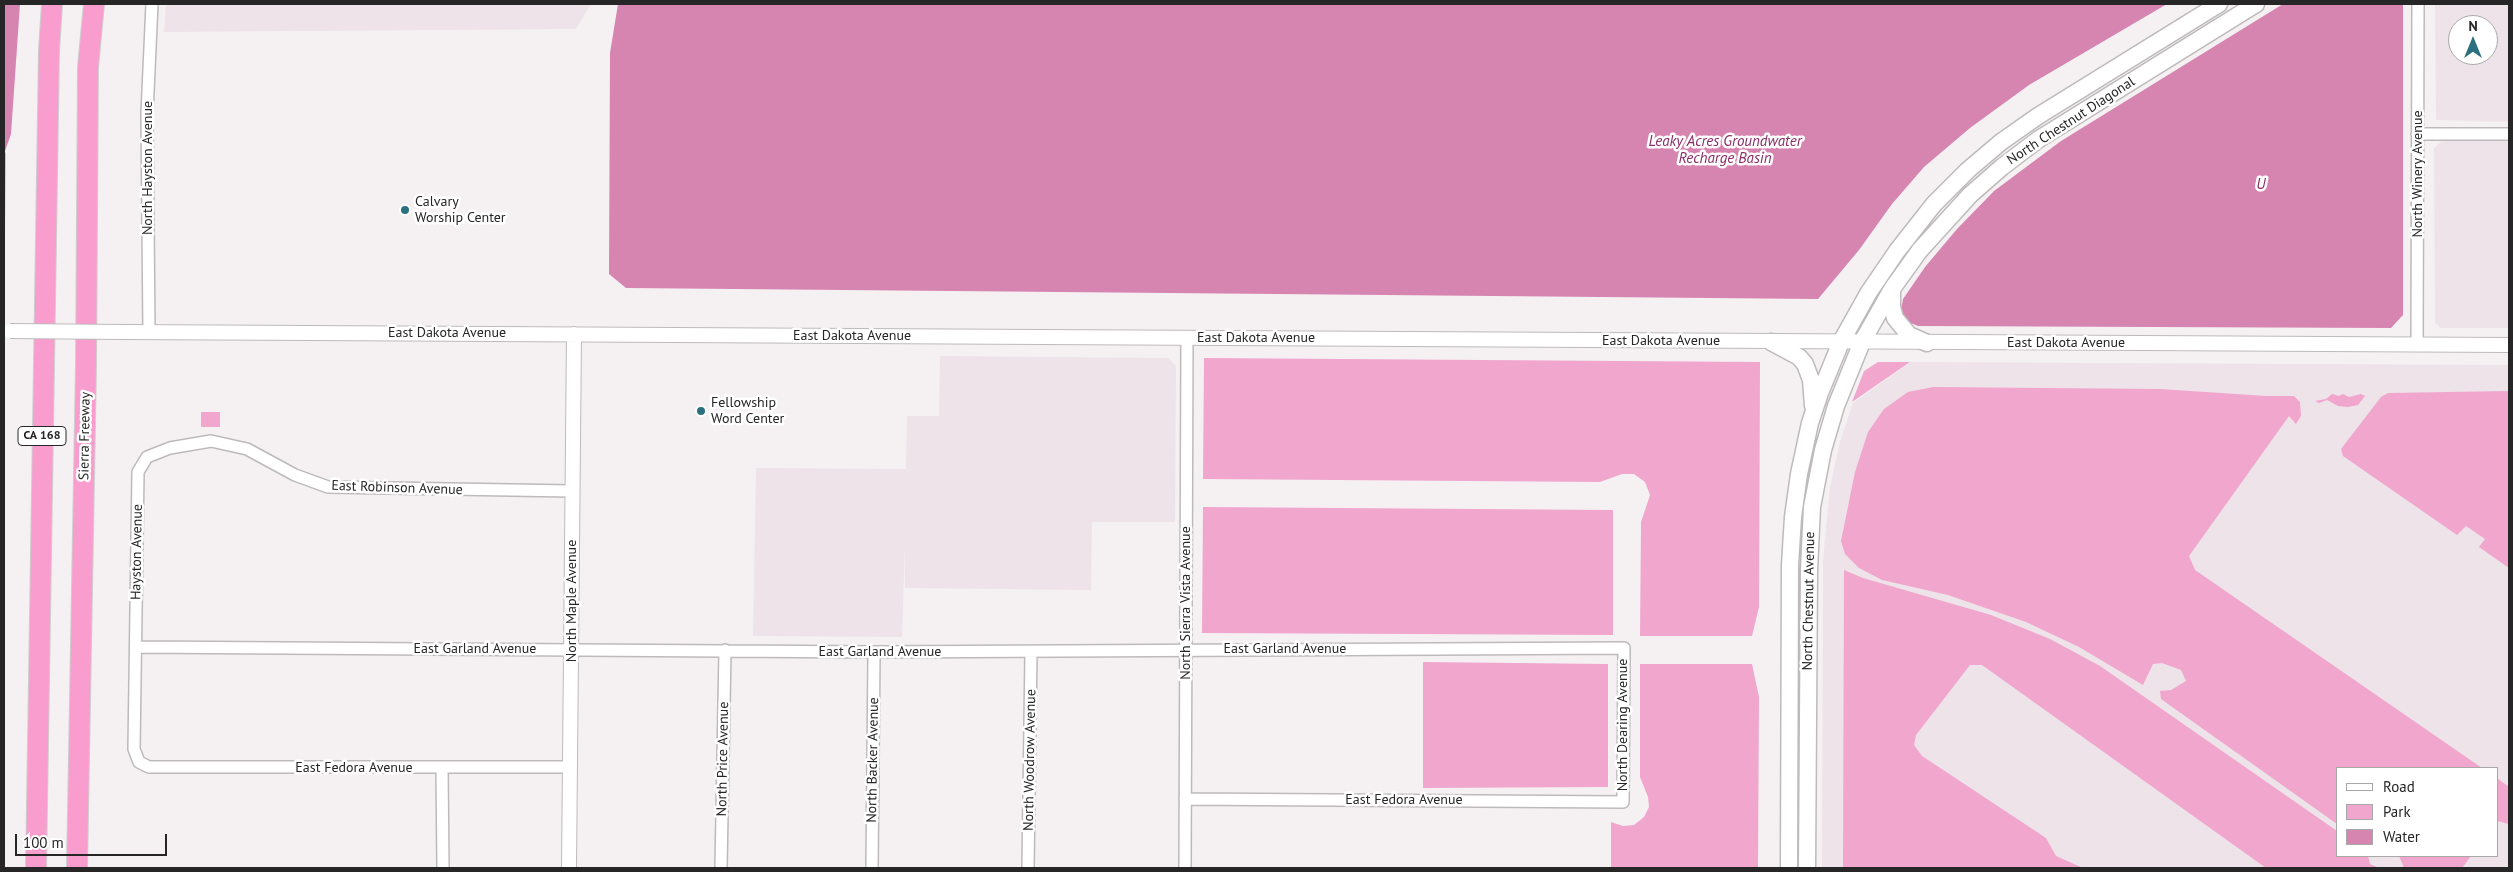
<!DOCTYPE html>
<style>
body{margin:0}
#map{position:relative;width:2513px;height:872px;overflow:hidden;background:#f5f1f3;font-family:"PT Sans",sans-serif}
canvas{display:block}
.frame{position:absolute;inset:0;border:5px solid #272626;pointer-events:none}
.legend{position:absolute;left:2336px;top:767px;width:162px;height:90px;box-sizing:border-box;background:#fff;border:1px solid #a9a8a8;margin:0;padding:6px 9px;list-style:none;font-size:15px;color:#272626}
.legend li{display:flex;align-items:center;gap:10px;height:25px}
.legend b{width:25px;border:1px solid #a9a8a8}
.north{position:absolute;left:2448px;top:15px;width:50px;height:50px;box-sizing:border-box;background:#fff;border:1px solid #a9a8a8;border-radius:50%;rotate:0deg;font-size:14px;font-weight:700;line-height:20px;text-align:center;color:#272626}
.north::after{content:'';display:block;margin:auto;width:18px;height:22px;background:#2b707f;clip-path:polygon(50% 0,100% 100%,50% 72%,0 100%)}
.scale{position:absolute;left:15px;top:834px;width:152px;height:22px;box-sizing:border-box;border:2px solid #272626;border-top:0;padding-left:6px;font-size:15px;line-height:18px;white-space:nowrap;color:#272626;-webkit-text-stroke:4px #fff;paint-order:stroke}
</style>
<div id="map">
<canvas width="2513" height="872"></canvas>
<div class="frame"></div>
<ul class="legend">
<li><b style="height:6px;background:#fff"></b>Road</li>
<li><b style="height:14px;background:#f0a6cd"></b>Park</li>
<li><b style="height:14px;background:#d684b0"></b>Water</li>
</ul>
<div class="north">N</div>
<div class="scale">100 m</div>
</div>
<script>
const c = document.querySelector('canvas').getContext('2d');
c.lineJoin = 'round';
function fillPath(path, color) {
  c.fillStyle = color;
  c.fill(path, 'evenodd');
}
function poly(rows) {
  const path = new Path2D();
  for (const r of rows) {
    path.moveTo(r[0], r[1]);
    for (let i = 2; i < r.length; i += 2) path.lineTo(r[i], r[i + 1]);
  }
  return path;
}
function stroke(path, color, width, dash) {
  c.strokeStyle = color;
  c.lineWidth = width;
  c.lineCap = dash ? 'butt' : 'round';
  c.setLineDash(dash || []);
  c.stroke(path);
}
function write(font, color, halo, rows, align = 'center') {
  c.font = font + ' "PT Sans",sans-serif';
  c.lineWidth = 5;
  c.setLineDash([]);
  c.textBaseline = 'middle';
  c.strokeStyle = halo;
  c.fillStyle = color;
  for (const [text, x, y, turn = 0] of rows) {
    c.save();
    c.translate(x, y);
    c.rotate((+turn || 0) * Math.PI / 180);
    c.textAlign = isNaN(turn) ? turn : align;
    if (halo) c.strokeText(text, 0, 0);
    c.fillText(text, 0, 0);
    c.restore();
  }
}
fillPath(poly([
 [166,4,591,4,576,29,164,32],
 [2435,4,2509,4,2509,122,2436,120],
 [2458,25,2488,25,2488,55,2458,55],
 [2442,141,2509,141,2509,328,2441,328,2435,323,2434,148],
 [940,356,1168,358,1176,366,1175,522,1092,522,1091,590,905,588,905,545,902,637,753,636,756,468,906,469,907,416,939,416],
 [1911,362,2509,365,2509,868,1822,868,1823,560,1830,487,1841,438,1853,403],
 [2337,768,2497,768,2497,856,2337,856]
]), '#eee3e8');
fillPath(poly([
 [6,152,4,310,4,154],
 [1204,358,1760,362,1759,607,1752,636,1640,636,1641,522,1650,495,1645,482,1634,474,1622,474,1600,482,1203,479],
 [1878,362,1910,362,1852,402,1864,371],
 [1933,387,2160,389,2266,396,2294,396,2300,402,2301,416,2296,424,2289,416,2189,556,2195,570,2482,768,2337,768,2337,824,2161,699,2160,691,2171,690,2186,681,2181,670,2162,663,2153,664,2143,685,2079,647,2026,622,1948,595,1882,580,1859,568,1845,554,1841,541,1855,472,1868,432,1884,409,1908,392],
 [2509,391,2509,568,2479,547,2485,539,2466,526,2457,535,2343,456,2341,449,2381,397,2388,393],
 [2332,394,2339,396,2343,394,2349,397,2361,394,2365,396,2358,405,2348,407,2338,406,2327,400,2319,403,2315,401,2326,399],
 [201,412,220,412,220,427,201,427],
 [1203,507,1613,510,1613,635,1202,633],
 [1844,570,1863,578,1991,615,2050,639,2100,666,2337,831,2337,856,2368,856,2370,864,2379,868,2266,868,1982,665,1970,665,1916,735,1914,745,1922,756,2046,838,2056,856,2083,868,1843,868],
 [1423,662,1608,664,1608,787,1423,788],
 [1640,664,1752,664,1759,697,1758,868,1611,868,1611,822,1623,826,1634,825,1644,817,1649,807,1648,797,1640,777],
 [2497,778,2509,787,2509,824,2497,821],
 [2399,856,2471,856,2462,868,2404,868]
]), '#f0a6cd');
fillPath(poly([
 [4,4,20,4,11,134,4,154],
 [618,4,2167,4,2029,85,1970,128,1924,167,1892,204,1859,250,1818,299,626,288,609,274,610,53],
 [2283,4,2403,4,2403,315,2391,328,1918,326,1906,321,1901,311,1903,299,1925,267,1957,229,1994,191,2061,141]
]), '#d684b0');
const minor = poly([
 [2417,134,2509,134],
 [149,332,147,113,152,4],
 [2417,345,2418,4],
 [136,647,874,652,1624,648,1623,802,1185,799],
 [570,767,149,767,139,762,134,749,138,472,147,457,170,448,211,441,247,449,295,475,328,487,572,491],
 [442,768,443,868],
 [721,868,725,650],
 [872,868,874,652],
 [1028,868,1031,652],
 [1185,868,1187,338]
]);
const tertiary = poly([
 [124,332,2509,345],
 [569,868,574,334]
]);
const secondary = poly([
 [1892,289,1892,307,1895,318,1909,335,1927,343],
 [1771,342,1799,357,1805,364,1811,380,1813,406],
 [1789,868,1790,565,1793,517,1799,474,1810,423,1820,393,1841,342,1869,292,1897,251,1934,204,1968,170,2001,142,2038,116,2219,4],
 [1807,868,1809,570,1812,507,1823,450,1836,406,1862,342,1892,289,1920,250,1970,195,2002,167,2039,139,2256,4]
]);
const motorway = poly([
 [36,868,49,50,52,4],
 [77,868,86,365,88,67,94,4]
]);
stroke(minor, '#bebabc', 14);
stroke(tertiary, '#bebabc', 16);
stroke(secondary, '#bebabc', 19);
stroke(motorway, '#cfcfcf', 22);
stroke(minor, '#fff', 11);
stroke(tertiary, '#fff', 14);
stroke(secondary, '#fff', 16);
stroke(motorway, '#f89dce', 20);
const tertiaryBridge = poly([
 [10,331,124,332]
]);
stroke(tertiaryBridge, '#bebabc', 16, []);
stroke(tertiaryBridge, '#fff', 14);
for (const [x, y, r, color] of [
 [405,210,5,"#2b707f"],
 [701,411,5,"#2b707f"]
]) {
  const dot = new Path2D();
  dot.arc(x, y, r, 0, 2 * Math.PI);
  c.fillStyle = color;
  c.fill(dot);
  stroke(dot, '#fff', 2);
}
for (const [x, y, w] of [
 [42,436,48]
]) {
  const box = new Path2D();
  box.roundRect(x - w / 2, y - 9.5, w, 19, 4);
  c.fillStyle = '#fff';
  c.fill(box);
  stroke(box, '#272626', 1);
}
write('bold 12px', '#272626', null, [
 ["CA 168",42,436]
]);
write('14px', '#272626', '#fff', [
 ["North Chestnut Diagonal",2071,121,-33],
 ["North Hayston Avenue",148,168,-90],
 ["North Winery Avenue",2418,174,-90],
 ["East Dakota Avenue",447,333],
 ["East Dakota Avenue",852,336],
 ["East Dakota Avenue",1256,338],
 ["East Dakota Avenue",1661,341],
 ["East Dakota Avenue",2066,343],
 ["Sierra Freeway",85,436,-89],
 ["East Robinson Avenue",397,488,2],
 ["Hayston Avenue",137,552,-89],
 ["North Maple Avenue",572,601,-90],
 ["North Chestnut Avenue",1809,601,-89],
 ["North Sierra Vista Avenue",1186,603,-90],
 ["East Garland Avenue",475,649],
 ["East Garland Avenue",1285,649],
 ["East Garland Avenue",880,652],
 ["North Dearing Avenue",1623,725,-90],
 ["North Price Avenue",723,759,-89],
 ["North Backer Avenue",873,760,-89],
 ["North Woodrow Avenue",1030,760,-89],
 ["East Fedora Avenue",354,768],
 ["East Fedora Avenue",1404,800]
]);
write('14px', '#272626', '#fff', [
 ["Calvary",415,202],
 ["Worship Center",415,218],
 ["Fellowship",711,403],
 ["Word Center",711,419]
], 'left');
write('italic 15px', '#8c2b66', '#fff', [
 ["Leaky Acres Groundwater",1725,142],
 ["Recharge Basin",1725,159],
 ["U",2261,185]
]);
</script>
